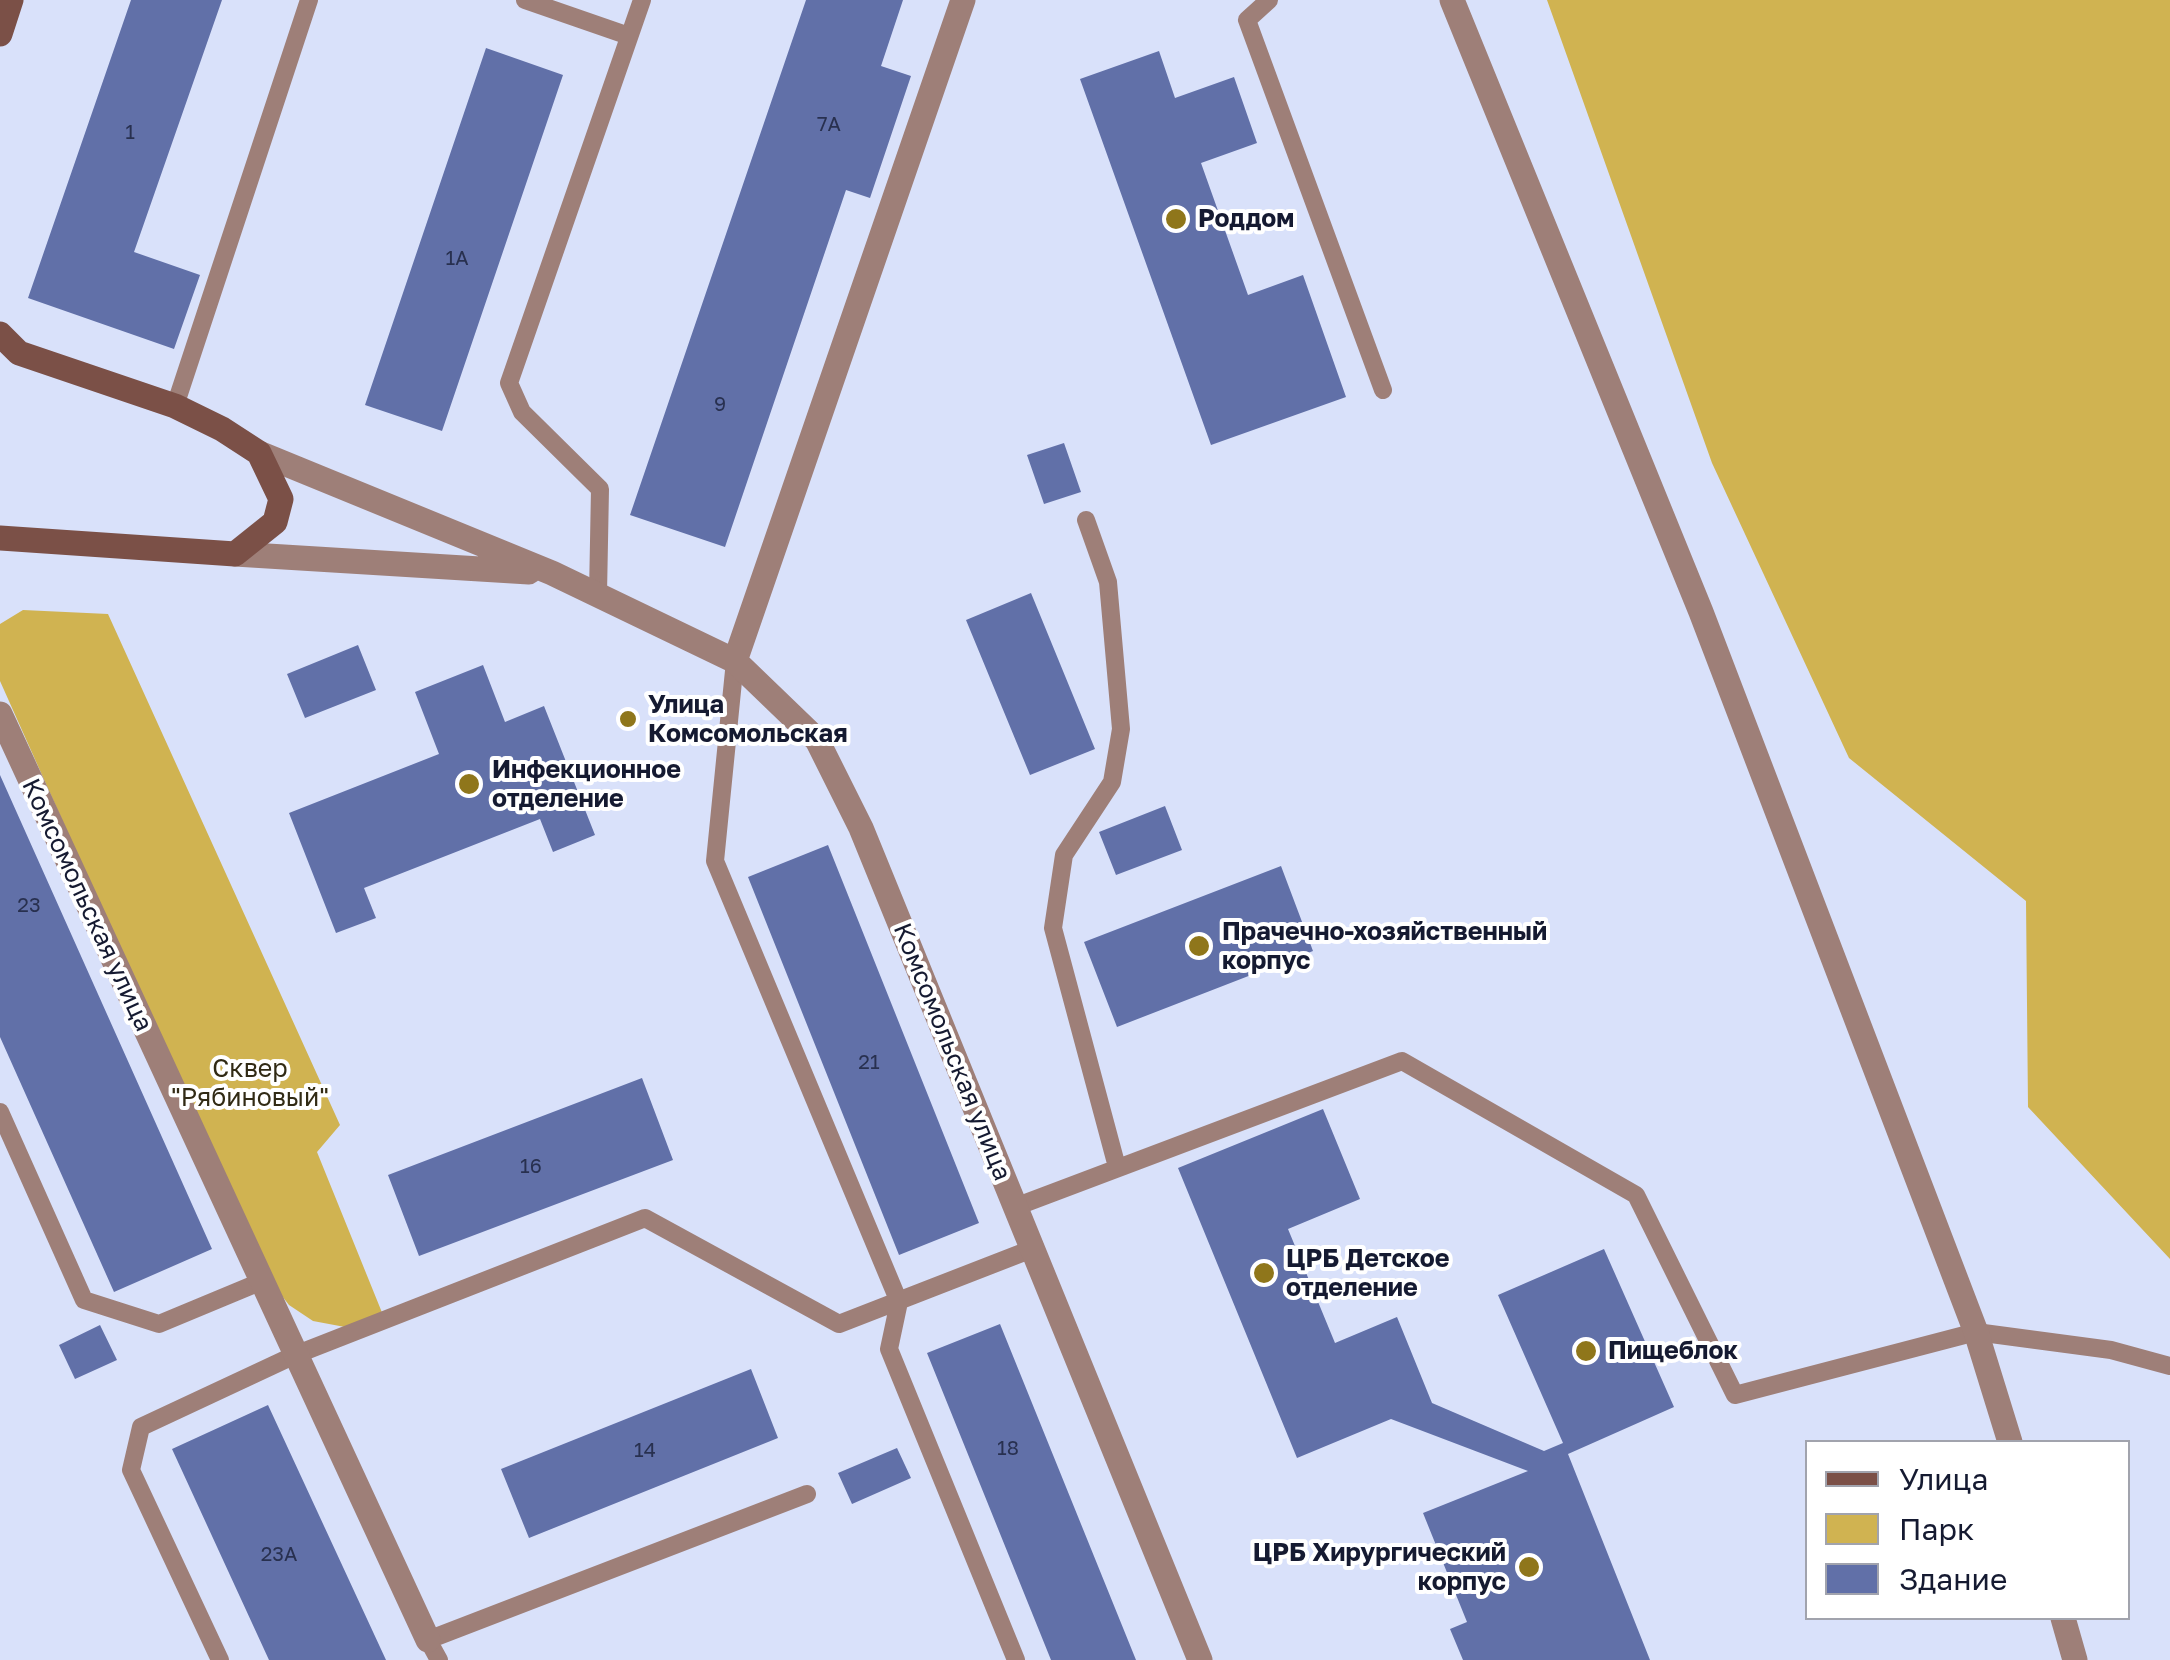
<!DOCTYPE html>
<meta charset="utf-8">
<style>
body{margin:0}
#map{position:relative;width:2170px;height:1660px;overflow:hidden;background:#d9e1fa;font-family:"Golos Text",sans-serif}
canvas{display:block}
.legend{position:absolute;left:1805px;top:1440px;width:325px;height:180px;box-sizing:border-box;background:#fff;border:2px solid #a1a3ad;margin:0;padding:12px 18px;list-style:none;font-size:30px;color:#151a31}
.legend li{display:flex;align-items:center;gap:20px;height:50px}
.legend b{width:50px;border:2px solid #a1a3ad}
</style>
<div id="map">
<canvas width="2170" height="1660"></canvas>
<ul class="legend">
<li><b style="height:12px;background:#7b5047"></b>Улица</li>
<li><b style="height:28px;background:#d0b351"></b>Парк</li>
<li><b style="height:28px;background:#6170a8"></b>Здание</li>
</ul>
</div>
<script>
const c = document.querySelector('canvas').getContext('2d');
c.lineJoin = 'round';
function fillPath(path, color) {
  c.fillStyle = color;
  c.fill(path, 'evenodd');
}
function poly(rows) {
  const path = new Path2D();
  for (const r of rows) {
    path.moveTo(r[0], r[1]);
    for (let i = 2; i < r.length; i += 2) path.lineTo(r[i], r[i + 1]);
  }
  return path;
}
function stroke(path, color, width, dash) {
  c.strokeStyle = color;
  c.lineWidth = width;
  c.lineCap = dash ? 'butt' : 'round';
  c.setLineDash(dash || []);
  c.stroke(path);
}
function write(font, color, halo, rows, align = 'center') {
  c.font = font + ' "Golos Text",sans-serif';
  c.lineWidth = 8;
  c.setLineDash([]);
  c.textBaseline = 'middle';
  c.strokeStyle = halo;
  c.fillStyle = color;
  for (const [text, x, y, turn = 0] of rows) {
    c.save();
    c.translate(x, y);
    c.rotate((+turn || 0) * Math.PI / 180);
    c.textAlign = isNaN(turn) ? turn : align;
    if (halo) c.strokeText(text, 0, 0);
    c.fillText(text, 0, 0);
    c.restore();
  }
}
fillPath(poly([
 [1547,0,2170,0,2170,1259,2028,1107,2026,901,1849,758,1712,463],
 [23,610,108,614,340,1125,317,1152,383,1315,345,1327,313,1321,289,1305,265,1274,0,681,0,624]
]), '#d0b351');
fillPath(poly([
 [131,0,222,0,134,252,200,275,174,349,28,298],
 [806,0,903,0,881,66,911,76,870,198,846,190,725,547,630,515],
 [486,48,563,75,442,431,365,405],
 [1159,51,1175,98,1234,77,1257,143,1201,163,1248,295,1303,275,1346,397,1211,445,1080,79],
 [1064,443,1081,492,1044,504,1027,455],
 [1031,593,1095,749,1030,775,966,620],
 [358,645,376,690,305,718,287,674],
 [483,665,505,722,544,706,595,835,553,852,540,819,364,888,376,918,336,933,289,813,439,754,415,692],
 [0,775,212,1249,114,1292,0,1037],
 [1165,806,1182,850,1116,875,1099,832],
 [828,845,979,1223,899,1255,748,877],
 [1281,866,1313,951,1117,1027,1084,942],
 [642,1078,673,1160,419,1256,388,1175],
 [1323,1109,1360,1199,1288,1229,1335,1343,1397,1317,1432,1403,1544,1451,1563,1443,1498,1295,1604,1249,1674,1407,1568,1454,1650,1660,1463,1660,1450,1629,1467,1622,1423,1513,1528,1471,1391,1419,1297,1458,1178,1168],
 [1000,1324,1136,1660,1051,1660,984,1494,927,1353],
 [100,1325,117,1360,75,1379,59,1345],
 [751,1369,778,1438,529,1538,501,1469],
 [268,1405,386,1660,269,1660,172,1449],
 [897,1448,911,1478,852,1504,838,1473]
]), '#6170a8');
stroke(poly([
 [525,0,629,36],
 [1269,0,1247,20,1383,390],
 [175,406,309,0],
 [1086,520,1108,582,1121,729,1112,782,1064,855,1053,928,1117,1167],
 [598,594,600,489,522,412,509,383,642,0],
 [735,661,715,861,899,1302,889,1349,1016,1660],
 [0,1112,84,1300,159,1324,260,1282],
 [1015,1207,1402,1061,1636,1195,1735,1395,1976,1332,2111,1350,2170,1366],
 [220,1660,131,1470,141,1427,295,1355,645,1218,839,1324,1032,1249],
 [439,1660,428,1640,807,1494]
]), '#9e7f78', 18);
stroke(poly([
 [1452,0,1701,612,1976,1332,2010,1442],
 [259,453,552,573,735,661,817,740,861,828,1200,1660],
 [235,554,529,572],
 [735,661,963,0],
 [0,714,428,1640],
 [2063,1618,2075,1660]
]), '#9e7f78', 25);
stroke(poly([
 [0,34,11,0],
 [0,334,19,353,175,406,222,429,259,453,281,499,275,522,235,554,0,538]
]), '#7b5047', 25);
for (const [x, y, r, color] of [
 [1176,219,12,"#8f761b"],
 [628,719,10,"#8f761b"],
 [469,784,12,"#8f761b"],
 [1199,946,12,"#8f761b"],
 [1264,1273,12,"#8f761b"],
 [1586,1351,12,"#8f761b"],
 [1529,1567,12,"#8f761b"]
]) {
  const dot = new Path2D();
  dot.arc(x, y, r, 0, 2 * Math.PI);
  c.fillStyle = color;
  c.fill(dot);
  stroke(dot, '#fff', 4);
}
write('20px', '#28304f', null, [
 ["7А",829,125],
 ["1",130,133],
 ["1А",457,259],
 ["9",720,405],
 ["23",29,906],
 ["21",869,1063],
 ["16",531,1167],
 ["18",1008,1449],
 ["14",645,1451],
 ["23А",279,1555]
]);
write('bold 25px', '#151a31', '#fff', [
 ["Роддом",1198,219],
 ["Улица",648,705],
 ["Комсомольская",648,734],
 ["Инфекционное",492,770],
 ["отделение",492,799],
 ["Прачечно-хозяйственный",1222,932],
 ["корпус",1222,961],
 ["ЦРБ Детское",1286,1259],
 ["отделение",1286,1288],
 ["Пищеблок",1608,1351],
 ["ЦРБ Хирургический",1506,1553,"right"],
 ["корпус",1506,1582,"right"]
], 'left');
write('25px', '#151a31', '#fff', [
 ["Комсомольская улица",87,905,65],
 ["Комсомольская улица",952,1052,68]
]);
write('25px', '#312a14', '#fff', [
 ["Сквер",250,1069],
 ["\"Рябиновый\"",250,1098]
]);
</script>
